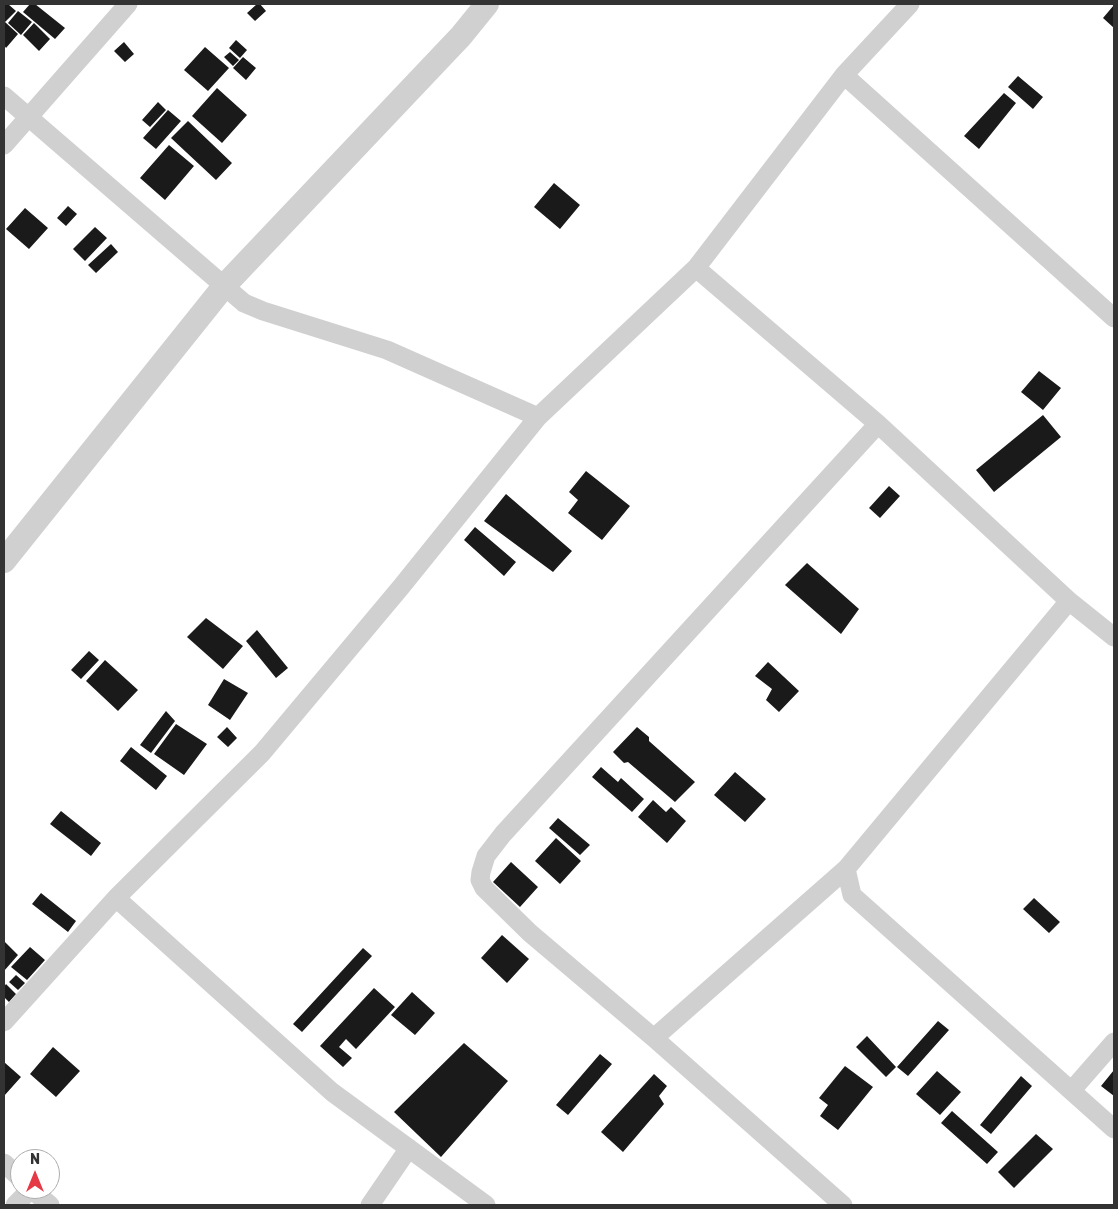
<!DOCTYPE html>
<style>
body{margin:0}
#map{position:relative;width:1118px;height:1209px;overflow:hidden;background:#fff;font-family:Rubik,sans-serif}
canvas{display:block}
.frame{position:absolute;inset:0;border:5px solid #333;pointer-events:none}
.north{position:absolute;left:10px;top:1149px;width:50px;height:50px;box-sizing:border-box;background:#fff;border:1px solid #adadad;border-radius:50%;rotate:0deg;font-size:14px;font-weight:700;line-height:20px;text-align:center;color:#333}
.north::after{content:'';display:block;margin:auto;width:18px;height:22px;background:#e63946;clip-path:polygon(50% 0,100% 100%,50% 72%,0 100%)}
</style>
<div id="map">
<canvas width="1118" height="1209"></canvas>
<div class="frame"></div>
<div class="north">N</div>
</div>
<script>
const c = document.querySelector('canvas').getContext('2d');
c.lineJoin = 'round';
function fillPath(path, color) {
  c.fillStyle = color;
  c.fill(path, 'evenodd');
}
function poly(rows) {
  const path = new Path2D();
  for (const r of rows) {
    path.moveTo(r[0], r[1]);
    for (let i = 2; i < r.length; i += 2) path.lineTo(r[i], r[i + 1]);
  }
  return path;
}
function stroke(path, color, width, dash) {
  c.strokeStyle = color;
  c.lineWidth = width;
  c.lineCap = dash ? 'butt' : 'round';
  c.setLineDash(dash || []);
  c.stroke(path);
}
fillPath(poly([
 [4,4,8,4,16,11,5,22,18,34,6,48,4,45],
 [30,4,35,4,65,28,55,39,23,12],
 [257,4,260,4,266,11,255,21,247,13],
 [1114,5,1114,28,1103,18],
 [18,11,32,22,21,35,8,23],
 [34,23,50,39,39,51,23,35],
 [236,40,247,50,240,58,229,48],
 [124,42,134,54,125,62,114,51],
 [205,47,229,68,208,91,184,70],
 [230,52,239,60,233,66,224,57],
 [243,57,256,68,246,80,233,68],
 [1018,76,1043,97,1033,109,1008,87],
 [217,88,247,115,222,143,192,116],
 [1004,93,1016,103,979,149,964,136],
 [158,102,166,110,150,127,142,120],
 [168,110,181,121,156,149,143,138],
 [188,121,232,163,216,180,171,138],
 [169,145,194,166,165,200,140,178],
 [554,183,580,205,560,229,534,207],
 [68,206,77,214,66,226,57,218],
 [25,208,48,228,29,249,6,229],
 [95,227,107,238,85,261,73,249],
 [111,244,118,252,96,273,88,265],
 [1039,371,1061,388,1043,410,1021,392],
 [1043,415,1061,437,994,492,976,470],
 [586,471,630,506,602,540,568,513,578,500,569,492],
 [889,486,900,496,880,518,869,508],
 [506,494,572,551,553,572,484,521],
 [475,527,516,562,504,576,464,540],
 [807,563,859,609,841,634,785,585],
 [206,618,243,646,223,669,187,637],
 [257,630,288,668,276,678,246,641],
 [89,651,99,660,81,679,71,670],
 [105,660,138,690,118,711,86,681],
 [768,662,799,691,779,712,766,700,772,689,755,676],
 [224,679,248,693,230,720,208,705],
 [166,711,175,721,151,753,140,745],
 [176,724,207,744,184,775,154,754],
 [227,727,237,738,228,747,217,737],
 [637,727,649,737,649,741,695,782,675,802,628,762,624,763,613,752],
 [131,747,167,776,156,790,120,761],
 [601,767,618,782,621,778,644,799,632,812,592,777],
 [735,772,766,799,745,822,714,795],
 [653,800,666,812,671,807,686,821,667,843,638,817],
 [61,811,101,843,91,856,50,824],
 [558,818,590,845,580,855,549,828],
 [556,838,581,861,560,884,535,861],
 [511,862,538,887,520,907,493,882],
 [41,893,76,921,68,932,32,904],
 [1034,898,1060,922,1049,933,1023,909],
 [502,935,529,959,507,983,481,958],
 [4,941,18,955,4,971],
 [30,947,45,960,27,980,11,967],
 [363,948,372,956,302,1032,293,1024],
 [16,975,25,983,18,990,9,982],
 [6,984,16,994,9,1002,4,997,4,987],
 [374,988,395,1007,356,1049,346,1039,339,1047,352,1058,343,1067,320,1046],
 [412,992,435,1013,415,1035,391,1015],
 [938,1021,949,1030,908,1076,897,1067],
 [867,1036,896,1067,886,1077,856,1047],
 [464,1043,508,1081,441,1157,394,1112],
 [53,1047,80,1071,56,1097,30,1074],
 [600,1054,612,1064,568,1115,556,1105],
 [4,1062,21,1077,4,1096],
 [845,1066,873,1087,838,1130,820,1116,828,1105,819,1098],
 [1114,1070,1114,1096,1101,1086],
 [937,1071,961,1092,940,1115,916,1094],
 [654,1074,667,1086,659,1096,664,1104,623,1152,601,1132],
 [1021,1076,1032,1086,991,1134,980,1125],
 [952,1111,998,1152,987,1164,941,1123],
 [1036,1134,1053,1149,1014,1188,998,1172]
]), '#1a1a1a');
stroke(poly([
 [844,75,1114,318],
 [4,96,244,303,263,311,387,350,538,417],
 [4,145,128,4],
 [696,268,878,424,1069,601,1114,637],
 [846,869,852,895,861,903,1114,1129],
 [116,898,332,1092,486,1205],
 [4,1022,116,898,262,753,401,587,538,417,696,268,844,75,910,4],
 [654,1038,846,869,1069,601],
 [1072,1090,1114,1042],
 [4,1163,20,1178],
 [31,1189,50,1205],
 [15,1205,31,1189],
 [370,1205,409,1148],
 [843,1205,654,1038,530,933,484,888,480,880,481,872,486,856,503,834,878,424]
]), '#d0d0d0', 19);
stroke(poly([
 [4,561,225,285,461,36,487,4]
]), '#d0d0d0', 24);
</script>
